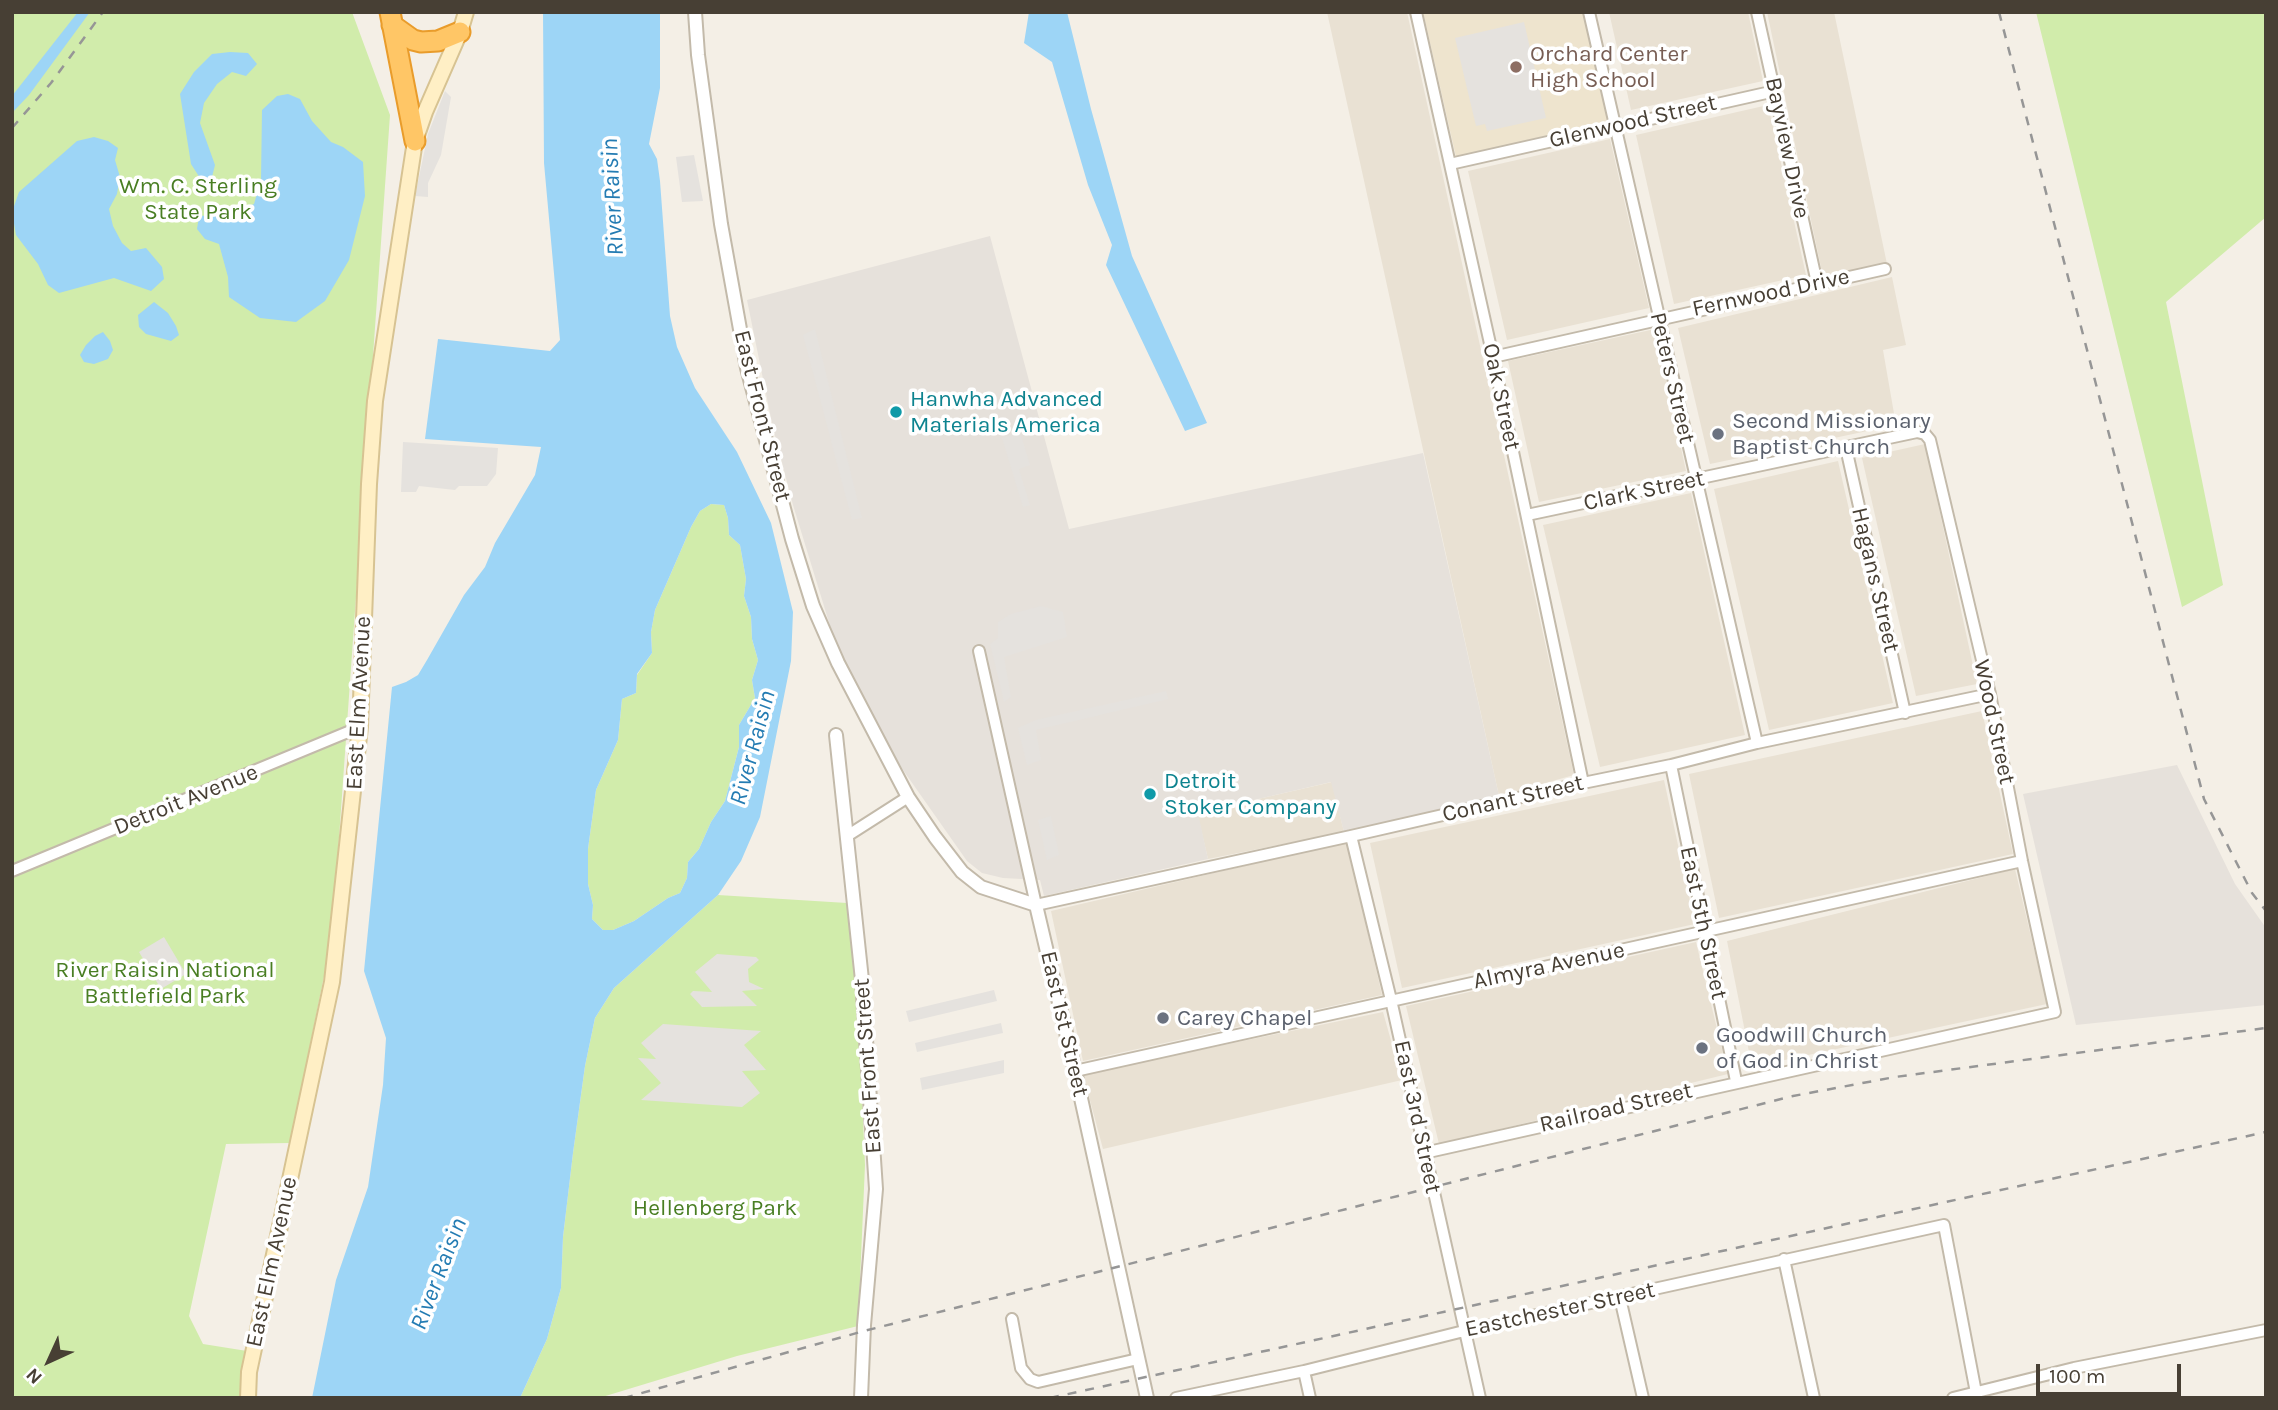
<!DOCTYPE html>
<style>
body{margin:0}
#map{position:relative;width:2278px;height:1410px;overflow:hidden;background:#f4efe6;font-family:Karla,sans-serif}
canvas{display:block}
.frame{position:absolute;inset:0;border:14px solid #473f34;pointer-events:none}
.north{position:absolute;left:14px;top:1326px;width:70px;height:70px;-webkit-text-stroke:5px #fff;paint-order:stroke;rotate:225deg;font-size:19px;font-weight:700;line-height:28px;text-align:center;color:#473f34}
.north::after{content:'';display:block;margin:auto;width:24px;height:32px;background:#473f34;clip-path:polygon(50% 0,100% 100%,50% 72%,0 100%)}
.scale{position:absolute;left:2036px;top:1364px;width:145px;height:32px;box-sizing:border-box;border:4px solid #473f34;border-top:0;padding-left:9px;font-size:21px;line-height:24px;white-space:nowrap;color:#473f34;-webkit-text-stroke:5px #fff;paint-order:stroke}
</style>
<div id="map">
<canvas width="2278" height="1410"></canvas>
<div class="frame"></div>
<div class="north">N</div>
<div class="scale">100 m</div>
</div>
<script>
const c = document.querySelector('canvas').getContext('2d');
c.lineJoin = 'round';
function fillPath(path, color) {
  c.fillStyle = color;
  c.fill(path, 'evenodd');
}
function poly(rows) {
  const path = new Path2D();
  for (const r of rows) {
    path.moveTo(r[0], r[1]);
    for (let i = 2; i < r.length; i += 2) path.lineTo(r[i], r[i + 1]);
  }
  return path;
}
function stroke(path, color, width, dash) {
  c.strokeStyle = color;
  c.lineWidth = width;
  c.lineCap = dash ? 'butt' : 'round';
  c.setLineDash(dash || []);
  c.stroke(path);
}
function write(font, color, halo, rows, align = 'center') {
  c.font = font + ' Karla,sans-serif';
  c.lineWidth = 7;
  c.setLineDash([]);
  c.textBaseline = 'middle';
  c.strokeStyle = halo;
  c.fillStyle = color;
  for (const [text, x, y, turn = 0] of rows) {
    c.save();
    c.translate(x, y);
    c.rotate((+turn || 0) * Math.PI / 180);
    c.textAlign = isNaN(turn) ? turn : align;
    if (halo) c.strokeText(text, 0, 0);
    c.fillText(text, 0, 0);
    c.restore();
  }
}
fillPath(poly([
 [1327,12,1407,12,1574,775,1499,796],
 [1609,12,1748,12,1763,81,1631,110],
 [1767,12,1834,12,1887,264,1823,277],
 [1768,105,1806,275,1674,304,1636,135],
 [1610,139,1649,308,1507,340,1468,171],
 [1892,277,1906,345,1883,350,1896,425,1710,464,1678,328],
 [1655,329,1686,471,1539,502,1508,361],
 [1925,444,1977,684,1916,696,1862,458],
 [1838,461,1893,703,1769,730,1714,489],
 [1691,493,1745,735,1600,767,1543,525],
 [1982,711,2013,854,1719,918,1689,774],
 [1664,780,1695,924,1402,988,1370,843],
 [1332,782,1344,832,1208,859,1197,813],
 [1347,842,1382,995,1083,1061,1051,911],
 [2015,869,2047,1004,1752,1067,1727,941],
 [1696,942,1728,1074,1439,1144,1406,1006],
 [1383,1012,1402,1080,1103,1149,1083,1074]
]), '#e9e1d3');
fillPath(poly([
 [990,236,1069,529,1423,453,1499,796,1344,832,1331,782,1198,813,1208,859,1044,896,1040,880,1003,878,982,873,967,861,903,770,862,700,835,642,793,505,773,428,747,300],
 [2177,765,2235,884,2266,928,2266,1005,2076,1025,2023,794]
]), '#e6e1db');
fillPath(poly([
 [1423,12,1585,12,1608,121,1456,157]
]), '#eee4ce');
fillPath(poly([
 [12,12,352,12,390,115,332,937,290,1143,226,1144,189,1316,203,1344,247,1351,240,1381,240,1398,12,1398],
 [2036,12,2266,12,2266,217,2166,302,2223,585,2182,607],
 [711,504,724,505,728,518,729,535,740,545,746,579,744,596,751,617,752,639,758,660,752,680,755,698,739,725,739,747,725,801,711,822,699,849,688,862,687,878,680,893,668,898,634,921,613,930,603,930,592,919,593,905,588,884,588,849,596,790,618,740,622,699,636,693,637,675,652,653,651,632,655,610,691,527,700,511],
 [718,895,847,903,857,983,865,1165,858,1326,737,1356,599,1398,520,1398,547,1339,561,1288,563,1237,573,1153,585,1066,595,1018,614,988]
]), '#d1ecab');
fillPath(poly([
 [1524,22,1546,118,1487,131,1485,124,1476,126,1455,38],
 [445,91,451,97,441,155,428,183,428,197,415,196,428,134],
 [694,155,703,201,682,202,676,157],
 [815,329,862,518,852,520,803,335],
 [1020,432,1030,465,1019,469,1030,505,1023,507,1002,438],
 [403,442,498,448,496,474,487,486,459,486,455,490,419,486,416,492,401,492],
 [1041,606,1063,612,1067,637,1004,657,1011,697,1004,702,990,644,998,638,998,622,1011,614],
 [1166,691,1168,699,1036,730,1041,760,1027,765,1018,728,1036,720],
 [1051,816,1059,855,1047,860,1038,820],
 [164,937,186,974,161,989,139,952],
 [717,954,756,957,759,960,748,969,749,982,764,989,742,991,757,1006,702,1007,690,994,693,991,712,992,695,972],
 [994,990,997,1001,909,1022,906,1011],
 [1001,1023,1003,1033,917,1052,915,1043],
 [663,1024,761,1031,744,1045,766,1070,742,1071,760,1093,742,1107,641,1100,661,1083,638,1058,656,1059,641,1043],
 [1004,1060,1004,1073,922,1090,920,1078]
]), '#e5e2de');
fillPath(poly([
 [78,12,90,12,29,95,12,113,12,96],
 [543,12,660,12,660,88,649,144,657,159,660,181,670,316,677,347,695,388,737,452,771,523,793,612,791,661,760,817,741,861,718,895,614,988,595,1018,585,1066,573,1153,563,1237,561,1288,547,1339,520,1398,312,1398,336,1280,368,1187,383,1085,386,1038,364,971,392,687,406,682,418,675,427,660,464,595,485,567,495,543,535,475,541,447,425,439,438,339,550,351,560,340,544,163],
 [711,504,724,505,728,518,729,535,740,545,746,579,744,596,751,617,752,639,758,660,752,680,755,698,739,725,739,747,725,801,711,822,699,849,688,862,687,878,680,893,668,898,634,921,613,930,603,930,592,919,593,905,588,884,588,849,596,790,618,740,622,699,636,693,637,674,652,653,651,632,655,610,691,527,700,511],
 [1029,12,1067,12,1091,109,1132,256,1207,423,1185,431,1106,265,1112,245,1088,185,1052,62,1024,43],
 [230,52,248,53,257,64,246,76,232,72,217,84,204,103,200,123,215,165,210,185,200,178,191,164,180,94,194,72,212,54],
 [288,94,300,99,312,121,331,142,343,147,363,162,365,196,349,260,325,301,296,322,260,318,229,297,228,277,219,244,205,239,197,229,199,216,229,214,254,204,261,180,262,110,277,96],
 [94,137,108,141,118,148,115,160,120,177,117,194,109,209,113,226,122,243,131,251,146,248,162,267,164,279,151,291,114,278,59,293,48,285,38,264,16,235,12,212,19,192,77,141],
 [154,302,168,313,176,326,179,335,171,341,146,334,139,327,138,315],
 [103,332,110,341,113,350,108,359,94,364,84,362,80,355,86,345,95,336]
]), '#9dd5f6');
const minor = poly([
 [1416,12,1493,357,1583,783],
 [1589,12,1757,743],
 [1757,12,1817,283],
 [1450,164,1775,91],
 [1493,357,1885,269],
 [1846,448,1905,713],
 [979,651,1036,905,1351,836,1583,783,1671,765,1757,743,1990,694],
 [1671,765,1736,1081],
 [847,836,908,797],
 [1351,836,1391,1000,1480,1398],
 [12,871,360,727],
 [1075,1071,2022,861],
 [1424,1153,2055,1012,2022,861,1990,694,1930,440,1925,434,1917,432,1527,515],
 [1784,1259,1814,1398],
 [1620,1298,1643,1398],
 [1012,1319,1021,1368,1030,1379,1038,1382,1138,1359],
 [1304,1371,1310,1398],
 [1176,1398,1304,1371,1464,1331,1944,1225,1977,1398],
 [1953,1398,2074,1368,2266,1330]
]);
const tertiary = poly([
 [695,12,698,55,721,224,747,368,792,539,813,606,838,663,908,797,935,837,962,872,981,887,1036,905,1075,1071,1147,1398],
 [836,735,862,980,876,1189,864,1325,861,1398]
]);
const secondary = poly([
 [248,1398,249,1372,332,982,360,727,369,484,375,401,415,141,425,112,460,32,466,12]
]);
const motorway = poly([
 [390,12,415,141],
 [392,25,413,40,421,42,438,41,460,32]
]);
stroke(minor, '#c3baaa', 14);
stroke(tertiary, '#c3baaa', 16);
stroke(secondary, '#d7c392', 18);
stroke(motorway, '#e99c2b', 23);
stroke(minor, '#fff', 10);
stroke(tertiary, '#fff', 12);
stroke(secondary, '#ffefc5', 14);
stroke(motorway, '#ffc666', 19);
stroke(poly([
 [1999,12,2204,799,2252,893,2266,911],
 [12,128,51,83,103,12],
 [624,1398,864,1331,1793,1096,1895,1077,2266,1028],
 [1050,1398,2266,1132]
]), '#969696', 2.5, [9, 9]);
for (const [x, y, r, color] of [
 [1516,67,7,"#8d6e63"],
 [896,412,7,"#0f9aa8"],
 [1718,434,7,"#6b7280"],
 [1150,794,7,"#0f9aa8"],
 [1163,1018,7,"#6b7280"],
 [1702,1048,7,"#6b7280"]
]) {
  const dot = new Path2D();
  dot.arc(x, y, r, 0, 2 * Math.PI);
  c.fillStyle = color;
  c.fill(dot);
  stroke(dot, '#fff', 2.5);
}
write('23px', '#785e54', '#fff', [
 ["Orchard Center",1530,54],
 ["High School",1530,80]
], 'left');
write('23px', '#473f34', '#fff', [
 ["Glenwood Street",1633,122,-13],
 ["Bayview Drive",1787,148,78],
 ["Fernwood Drive",1771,293,-12],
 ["Peters Street",1672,378,77],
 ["Oak Street",1501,397,78],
 ["East Front Street",762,416,76],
 ["Clark Street",1644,491,-12],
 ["Hagans Street",1875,580,77],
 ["East Elm Avenue",359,703,-87],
 ["Wood Street",1994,722,78],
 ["Conant Street",1513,799,-13],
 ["Detroit Avenue",186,800,-22],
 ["East 5th Street",1703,923,78],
 ["Almyra Avenue",1549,966,-12],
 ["East 1st Street",1064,1024,77],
 ["East Front Street",868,1066,-94],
 ["Railroad Street",1616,1108,-13],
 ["East 3rd Street",1417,1117,78],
 ["East Elm Avenue",272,1262,-78],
 ["Eastchester Street",1560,1310,-12]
]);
write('23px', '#497e23', '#fff', [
 ["Wm. C. Sterling",198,186],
 ["State Park",198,212],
 ["River Raisin National",165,970],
 ["Battlefield Park",165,996],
 ["Hellenberg Park",715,1208]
]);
write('23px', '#0d838f', '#fff', [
 ["Hanwha Advanced",910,399],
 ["Materials America",910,425],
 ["Detroit",1164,781],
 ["Stoker Company",1164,807]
], 'left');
write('23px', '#5b616d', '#fff', [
 ["Second Missionary",1732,421],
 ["Baptist Church",1732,447],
 ["Carey Chapel",1177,1018],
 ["Goodwill Church",1716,1035],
 ["of God in Christ",1716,1061]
], 'left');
write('italic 24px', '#247cb3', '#fff', [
 ["River Raisin",613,197,-93],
 ["River Raisin",753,748,-75],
 ["River Raisin",439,1274,-69]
]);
</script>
